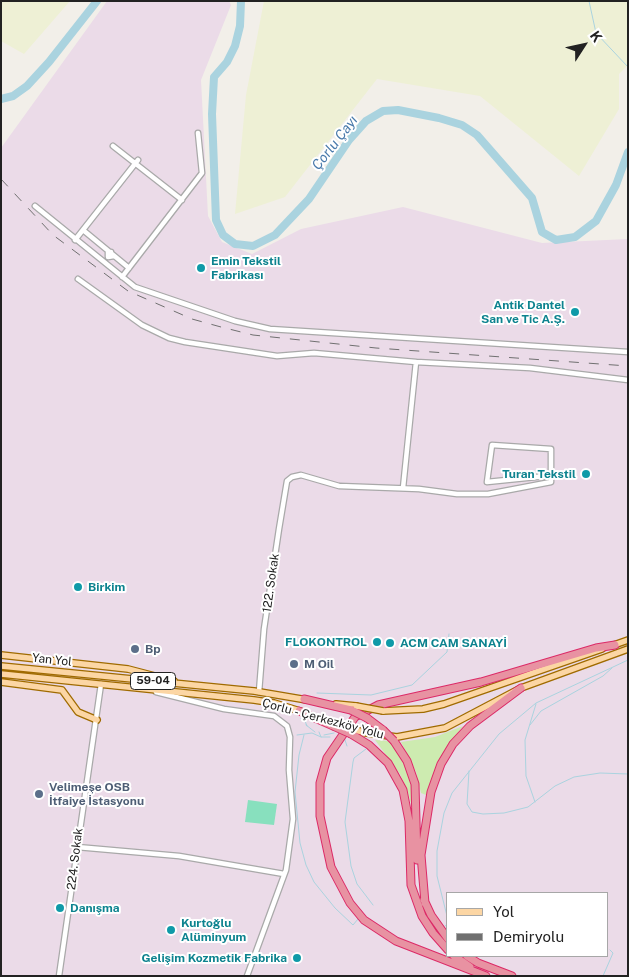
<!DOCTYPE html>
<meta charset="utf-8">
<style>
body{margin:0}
#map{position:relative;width:629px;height:977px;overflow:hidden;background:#f2efe9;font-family:"Public Sans",sans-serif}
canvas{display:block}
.frame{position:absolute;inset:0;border:2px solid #222;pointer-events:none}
.legend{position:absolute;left:446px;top:892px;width:162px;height:65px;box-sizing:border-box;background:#fff;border:1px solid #a7a7a7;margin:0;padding:6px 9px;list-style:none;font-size:15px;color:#222}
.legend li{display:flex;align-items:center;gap:10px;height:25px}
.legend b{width:25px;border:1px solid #a7a7a7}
.north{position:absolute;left:559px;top:20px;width:50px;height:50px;-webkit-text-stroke:4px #fff;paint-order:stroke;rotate:55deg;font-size:14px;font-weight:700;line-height:20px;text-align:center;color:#222}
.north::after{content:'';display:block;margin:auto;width:18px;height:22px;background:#222;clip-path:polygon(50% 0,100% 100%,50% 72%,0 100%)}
</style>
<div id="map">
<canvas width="629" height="977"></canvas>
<div class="frame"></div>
<ul class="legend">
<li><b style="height:6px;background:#fcd6a4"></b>Yol</li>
<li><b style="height:6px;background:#707070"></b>Demiryolu</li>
</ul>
<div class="north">K</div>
</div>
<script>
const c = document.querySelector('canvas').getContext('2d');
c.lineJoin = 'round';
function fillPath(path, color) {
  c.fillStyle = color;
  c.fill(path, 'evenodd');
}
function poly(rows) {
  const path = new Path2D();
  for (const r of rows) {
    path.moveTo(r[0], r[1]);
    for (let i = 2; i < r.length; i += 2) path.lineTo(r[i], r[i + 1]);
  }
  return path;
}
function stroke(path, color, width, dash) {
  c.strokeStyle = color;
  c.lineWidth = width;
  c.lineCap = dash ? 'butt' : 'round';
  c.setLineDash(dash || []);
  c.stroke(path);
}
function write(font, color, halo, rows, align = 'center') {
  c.font = font + ' "Public Sans",sans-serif';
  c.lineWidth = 4;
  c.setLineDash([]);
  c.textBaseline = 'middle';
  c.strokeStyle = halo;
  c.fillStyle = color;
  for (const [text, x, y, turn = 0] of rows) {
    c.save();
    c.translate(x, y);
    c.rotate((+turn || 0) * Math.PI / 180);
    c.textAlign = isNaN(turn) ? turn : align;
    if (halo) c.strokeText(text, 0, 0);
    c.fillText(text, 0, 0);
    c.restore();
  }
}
fillPath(poly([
 [107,1,229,1,231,5,201,80,208,216,222,242,252,254,301,229,403,207,542,243,628,239,628,976,1,976,1,148],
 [448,893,608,893,608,956,448,956]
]), '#ebdbe8');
fillPath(poly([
 [1,1,70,1,24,54,1,41],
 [264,1,628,1,628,65,619,74,619,109,579,176,480,96,377,79,285,197,235,214,246,95]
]), '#eef0d5');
fillPath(poly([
 [463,726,442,755,426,795,421,793,416,772,401,742,435,737],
 [375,740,389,741,403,761,412,788,413,812,408,792,400,774]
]), '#cdebb0');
fillPath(poly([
 [248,800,277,804,274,825,245,822]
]), '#88e0be');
stroke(poly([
 [589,1,596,33,628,67],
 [317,693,371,695,412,685,447,652,449,634],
 [301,719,305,721,307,726],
 [306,725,315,732],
 [530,725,541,711,603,676,612,668],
 [319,732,321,737,330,737],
 [297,735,312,733,321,737],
 [304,735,299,755,295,792,300,843,306,865,314,882,335,908,353,925,358,919],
 [324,735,334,733],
 [344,737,347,746],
 [366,749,354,758,353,762,345,822,351,866,357,884,373,905],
 [469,771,467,804,472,812,483,814,504,813,528,807,555,786,574,777,600,773,628,774],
 [535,802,526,776,525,740,536,704],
 [448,920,437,876,437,851,444,813,452,793,499,734,536,703,628,660],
 [445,926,448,924],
 [603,976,613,953,610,950]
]), '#aad3df', 1);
stroke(poly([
 [241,1,240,26,235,46,227,62,214,77,212,114,216,220,223,235,235,244,253,246,275,235,309,199,349,140,366,121,383,111,398,110,439,118,462,125,477,135,532,198,542,232,556,240,575,237,596,221,616,185,628,152],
 [1,99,13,96,27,86,49,62,97,1]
]), '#aad3df', 8);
const minor = poly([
 [113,146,182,200],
 [35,206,135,287,235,321,270,329,628,352],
 [83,230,129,268],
 [75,240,138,160],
 [111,252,108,252,108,257,114,256],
 [122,277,202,173,198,133],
 [78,279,142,325,169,338,185,342,277,356,314,353,416,362,403,488],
 [416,362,530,368,628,380],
 [156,692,224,709,274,716,287,726,290,737,289,770,293,819,286,870,247,976],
 [259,692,264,629,279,529,287,481,292,477,301,475,339,486,419,489,457,494,488,494,551,482,551,449,492,445,487,482,546,476,551,474],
 [77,847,179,856,284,874],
 [59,976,101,684]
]);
const major = poly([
 [611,646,628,640],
 [1,655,128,669,174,681],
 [1,666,254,691,307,700],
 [1,674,254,700,274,703,303,712],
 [1,682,62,690,78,712,97,720],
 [336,704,356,706],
 [383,711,423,709,444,704,602,649],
 [351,729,367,733,397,737,445,728,521,688,628,649]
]);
const highway = poly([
 [304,699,351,710],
 [299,711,333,726],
 [367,718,383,730],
 [351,734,369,745,388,763,403,790,409,821,411,885,422,916,433,933,448,950],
 [394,741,407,761,415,784,417,860],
 [424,900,431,915,448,939],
 [425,903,421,855,431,792,441,764,453,744,470,726,521,688],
 [454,956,470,967],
 [467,956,478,963,512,976],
 [486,976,396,941,364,920,350,903,331,867,320,816,320,783,327,758,355,717,378,705,481,682,596,648,615,645]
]);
stroke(minor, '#a9a9a9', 7);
stroke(major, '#a06b00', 8);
stroke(highway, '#dc2a67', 9);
stroke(minor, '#fff', 4.5);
stroke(major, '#fcd6a4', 5.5);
stroke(highway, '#e892a2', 7);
stroke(poly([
 [1,179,53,235,128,291,192,319,221,327,253,335,376,348,628,366]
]), '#707070', 1, [10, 10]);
const majorBridge = poly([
 [356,706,383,711],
 [335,723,351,729]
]);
const highwayBridge = poly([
 [351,710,367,718],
 [333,726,351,734],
 [383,730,394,741]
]);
stroke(majorBridge, '#a06b00', 8, []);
stroke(highwayBridge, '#dc2a67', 9, []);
stroke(majorBridge, '#fcd6a4', 5.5);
stroke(highwayBridge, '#e892a2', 7);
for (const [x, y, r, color] of [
 [201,268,5,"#0f9aa8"],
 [575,312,5,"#0f9aa8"],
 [586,474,5,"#0f9aa8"],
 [78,587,5,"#0f9aa8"],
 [377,642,5,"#0f9aa8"],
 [390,643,5,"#0f9aa8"],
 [135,649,5,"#5c6f8a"],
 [294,664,5,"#5c6f8a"],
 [39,794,5,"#5c6f8a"],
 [60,908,5,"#0f9aa8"],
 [171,930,5,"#0f9aa8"],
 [297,958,5,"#0f9aa8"]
]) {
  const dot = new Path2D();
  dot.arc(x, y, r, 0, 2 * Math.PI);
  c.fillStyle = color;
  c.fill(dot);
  stroke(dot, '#fff', 2);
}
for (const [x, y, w] of [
 [153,681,45]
]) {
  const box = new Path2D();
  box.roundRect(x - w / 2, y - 8.5, w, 17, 4);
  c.fillStyle = '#fff';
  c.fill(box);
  stroke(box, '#222', 1);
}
write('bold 11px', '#222', null, [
 ["59-04",153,681]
]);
write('bold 12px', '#0d838f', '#fff', [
 ["Emin Tekstil",211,261],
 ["Fabrikası",211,275],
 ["Antik Dantel",565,305,"right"],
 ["San ve Tic A.Ş.",565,319,"right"],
 ["Turan Tekstil",576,474,"right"],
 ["Birkim",88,587],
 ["FLOKONTROL",367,642,"right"],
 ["ACM CAM SANAYİ",400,643],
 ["Danışma",70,908],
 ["Kurtoğlu",181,923],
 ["Alüminyum",181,937],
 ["Gelişim Kozmetik Fabrika",287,958,"right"]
], 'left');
write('12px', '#222', '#fff', [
 ["122. Sokak",271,583,-82],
 ["Yan Yol",52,660,6],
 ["Çorlu - Çerkezköy Yolu",323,719,15],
 ["224. Sokak",75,859,-83]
]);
write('bold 12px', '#4e5e75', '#fff', [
 ["Bp",145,649],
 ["M Oil",304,664],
 ["Velimeşe OSB",49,787],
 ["İtfaiye İstasyonu",49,801]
], 'left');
write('italic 14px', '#4a7aab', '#fff', [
 ["Çorlu Çayı",335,143,-52]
]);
</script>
